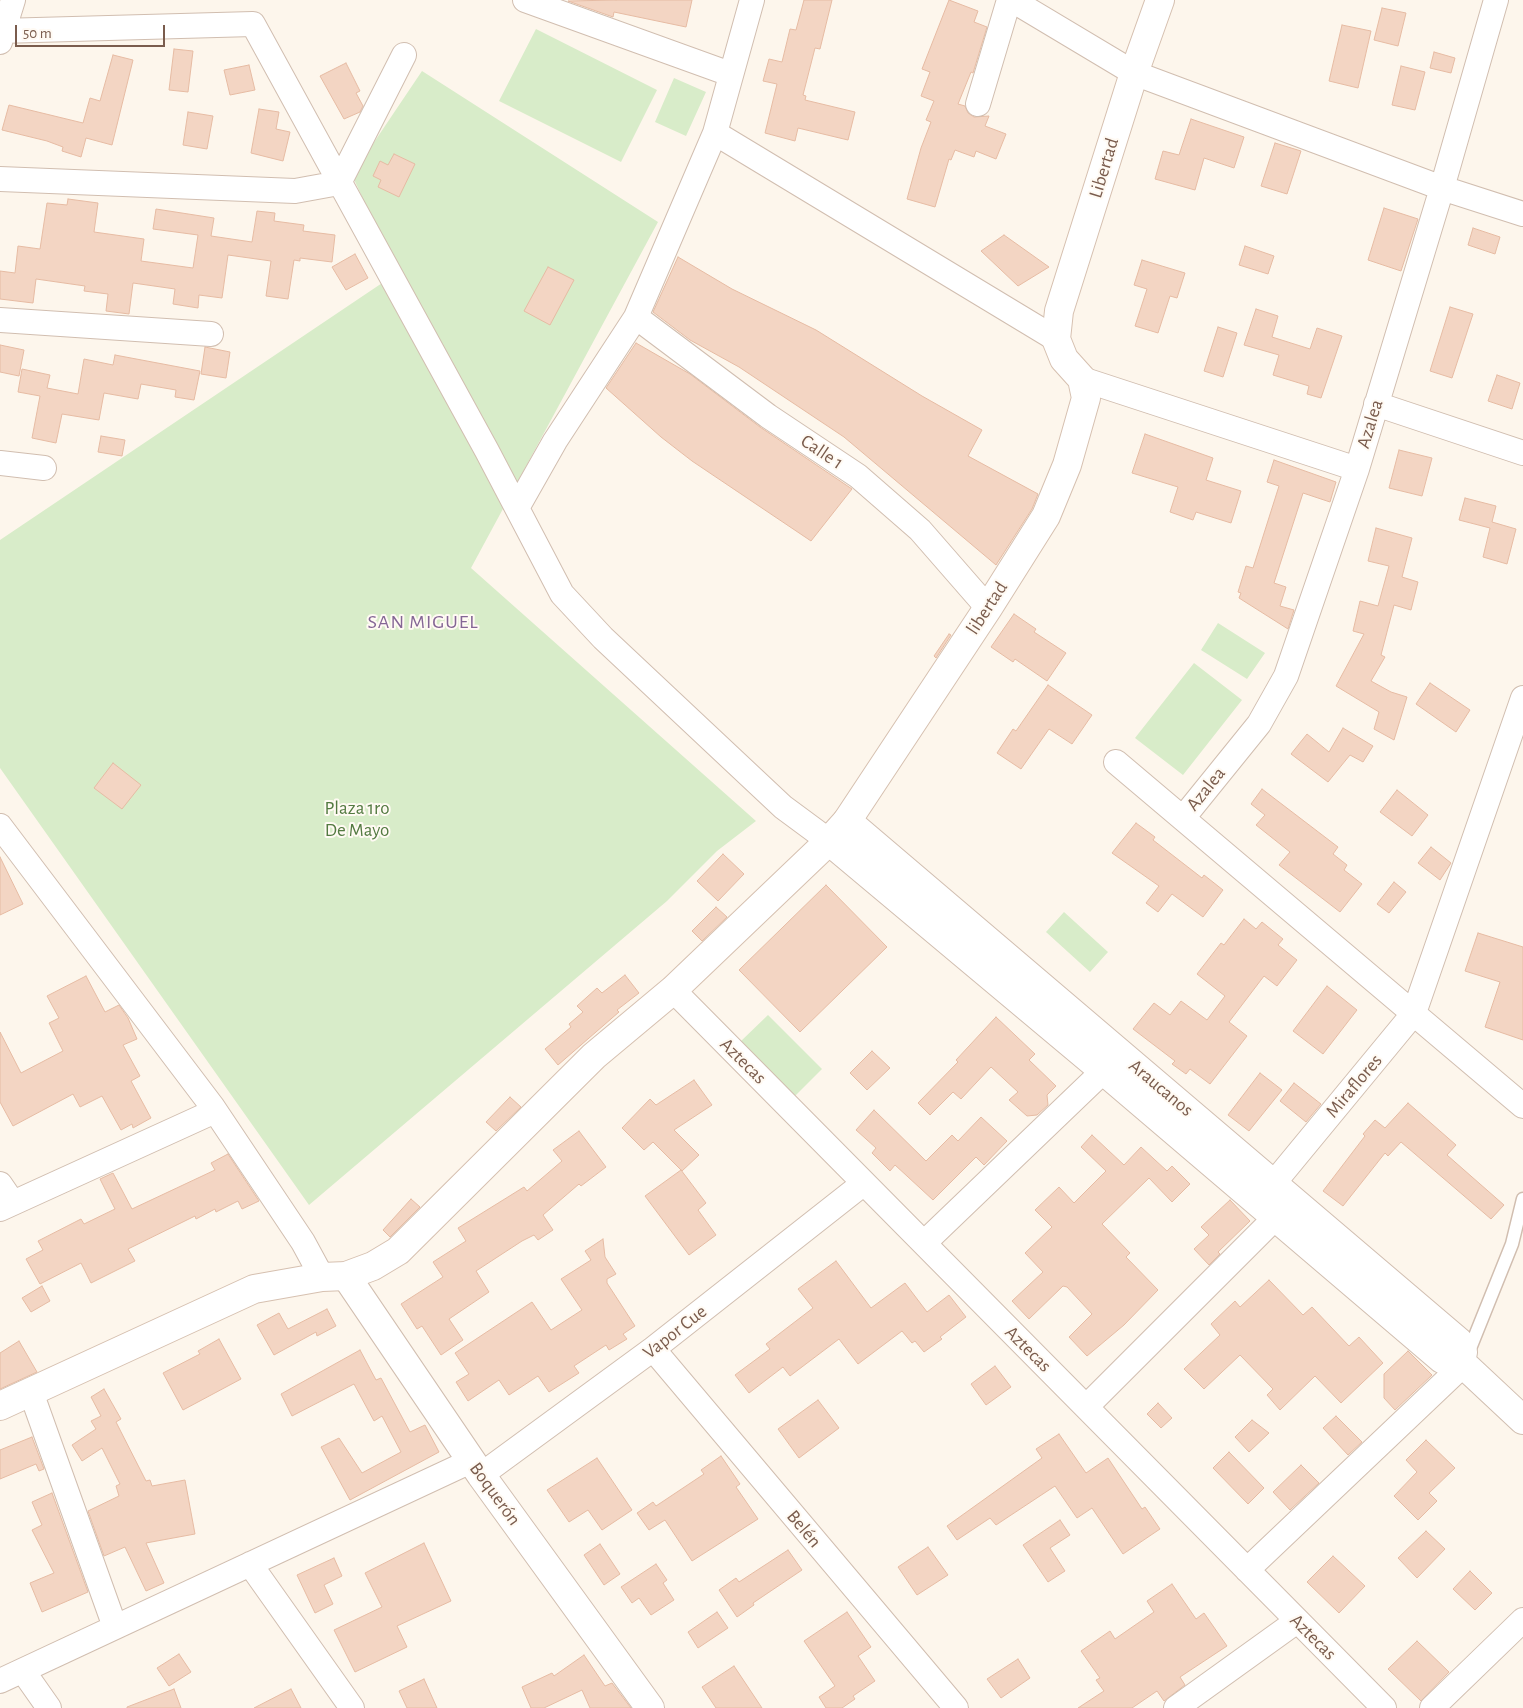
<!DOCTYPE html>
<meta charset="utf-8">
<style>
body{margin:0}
#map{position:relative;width:1523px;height:1708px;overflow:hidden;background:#fdf6ec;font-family:"Alegreya Sans",sans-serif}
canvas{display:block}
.scale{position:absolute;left:15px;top:25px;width:150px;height:22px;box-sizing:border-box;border:2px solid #7a5c4d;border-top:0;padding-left:6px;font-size:15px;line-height:18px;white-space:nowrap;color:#7a5c4d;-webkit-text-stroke:4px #fffaf3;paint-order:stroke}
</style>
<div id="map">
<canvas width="1523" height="1708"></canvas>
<div class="scale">50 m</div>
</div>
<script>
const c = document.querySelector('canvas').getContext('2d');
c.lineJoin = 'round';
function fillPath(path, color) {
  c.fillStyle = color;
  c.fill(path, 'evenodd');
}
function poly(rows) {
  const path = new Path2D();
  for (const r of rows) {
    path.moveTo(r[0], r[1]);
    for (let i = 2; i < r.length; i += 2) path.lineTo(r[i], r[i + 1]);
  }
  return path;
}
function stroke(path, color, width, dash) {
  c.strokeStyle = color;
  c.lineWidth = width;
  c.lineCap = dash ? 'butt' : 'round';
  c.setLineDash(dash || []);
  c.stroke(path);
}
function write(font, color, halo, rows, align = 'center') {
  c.font = font + ' "Alegreya Sans",sans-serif';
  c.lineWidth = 4;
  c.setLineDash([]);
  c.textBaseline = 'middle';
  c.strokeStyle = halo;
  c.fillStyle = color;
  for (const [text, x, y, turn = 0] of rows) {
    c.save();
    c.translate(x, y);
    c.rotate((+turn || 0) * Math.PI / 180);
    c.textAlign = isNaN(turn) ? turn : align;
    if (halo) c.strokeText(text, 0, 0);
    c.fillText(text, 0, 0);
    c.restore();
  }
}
fillPath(poly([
 [536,29,657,90,621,162,499,101],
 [422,71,658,222,471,568,756,821,717,851,667,901,309,1205,0,768,0,540,397,273,352,175],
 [674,78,706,92,686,136,655,122],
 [1218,623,1265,653,1247,679,1201,650],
 [1194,663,1242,700,1183,775,1135,738],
 [1064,912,1108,952,1090,972,1046,932],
 [768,1015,822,1069,795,1096,740,1042]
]), '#d8ecc9');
const building = poly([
 [616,0,692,0,686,27,614,12,613,17,568,1,616,0],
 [804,0,832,0,820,49,815,48,803,95,806,96,805,100,855,112,848,140,798,128,795,141,765,133,777,84,763,81,769,59,782,62,790,29,796,30,804,0],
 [949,0,978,11,974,22,987,27,973,73,971,72,958,104,965,106,968,113,974,117,989,116,985,126,1006,134,996,159,976,151,974,157,955,150,951,160,949,159,935,207,907,199,921,148,931,122,926,120,934,101,921,96,930,72,922,69,949,0],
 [1382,8,1406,13,1398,46,1374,40,1382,8],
 [1342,25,1371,31,1358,88,1329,81,1342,25],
 [174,49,193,51,188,92,169,90,174,49],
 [1434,52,1455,58,1451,73,1430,68,1434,52],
 [113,55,133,60,112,145,86,138,81,157,62,151,63,147,47,141,2,130,9,105,83,123,90,98,100,101,113,55],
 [346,63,360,91,356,93,363,106,360,112,344,119,320,76,346,63],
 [249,65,255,90,230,95,224,70,249,65],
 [1401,66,1425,72,1415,110,1392,105,1401,66],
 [259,109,279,112,276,129,290,132,283,161,251,153,259,109],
 [188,112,213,116,207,149,183,145,188,112],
 [1191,119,1244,137,1234,168,1204,158,1195,190,1155,179,1163,151,1179,155,1191,119],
 [1275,143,1301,151,1287,194,1261,186,1275,143],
 [394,154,415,164,399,197,378,187,381,180,373,176,380,161,388,165,394,154],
 [68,199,98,203,94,232,144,239,141,261,193,268,198,235,153,229,156,209,214,218,211,236,252,242,257,211,275,213,274,221,304,225,303,231,335,235,332,262,300,258,300,261,294,260,288,299,266,296,271,261,228,255,222,298,199,295,198,308,173,304,175,289,133,283,129,314,106,311,108,294,84,291,85,286,36,279,33,303,0,299,0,271,15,273,18,246,40,249,47,203,67,205,68,199],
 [1384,208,1418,219,1401,271,1368,260,1384,208],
 [1473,228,1500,237,1495,254,1468,245,1473,228],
 [1004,235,1049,267,1018,286,981,251,1004,235],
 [1245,246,1274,256,1268,274,1239,265,1245,246],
 [355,254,368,278,346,290,332,267,355,254],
 [678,257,732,289,816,330,922,396,982,430,968,456,1038,494,1032,509,996,565,844,437,739,367,690,340,653,312,678,257],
 [1142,260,1185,273,1177,298,1170,296,1158,333,1135,326,1147,289,1134,285,1142,260],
 [548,267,574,280,550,325,524,311,548,267],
 [1450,307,1473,314,1452,378,1430,371,1450,307],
 [1256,309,1278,316,1272,337,1310,349,1317,328,1342,336,1321,398,1307,394,1309,386,1273,375,1279,355,1244,345,1256,309],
 [1218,327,1237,333,1223,377,1204,371,1218,327],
 [636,343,690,374,760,427,852,489,811,541,692,461,661,437,606,388,636,343],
 [0,345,24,350,19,376,0,372,0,345],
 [205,347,230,352,226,378,201,374,205,347],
 [115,355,200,371,194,400,175,397,176,390,141,384,138,399,104,393,99,420,62,414,56,443,32,438,40,396,18,392,22,369,50,375,47,388,78,394,84,359,113,365,115,355],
 [1497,375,1520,383,1512,409,1488,401,1497,375],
 [1145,434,1213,458,1206,480,1241,491,1231,523,1196,512,1193,520,1170,512,1178,487,1132,473,1145,434],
 [101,436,125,440,122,456,98,452,101,436],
 [1399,450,1432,458,1422,496,1389,488,1399,450],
 [1274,460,1336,482,1330,502,1303,493,1274,583,1286,587,1280,606,1294,610,1288,629,1239,598,1241,593,1238,592,1246,566,1253,568,1279,486,1267,482,1274,460],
 [1465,498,1496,506,1492,522,1516,529,1507,564,1483,557,1490,528,1459,520,1465,498],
 [1376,528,1412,538,1402,577,1418,582,1411,610,1394,605,1381,655,1385,657,1371,681,1391,692,1407,697,1394,740,1374,729,1379,712,1336,686,1364,634,1353,631,1360,601,1378,606,1389,566,1368,561,1376,528],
 [1014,614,1036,629,1034,632,1066,653,1047,681,1015,659,1013,662,991,647,1014,614],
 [949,634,951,635,936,658,934,656,949,634],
 [1430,683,1470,710,1456,732,1416,704,1430,683],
 [1048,685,1092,715,1072,744,1049,729,1021,769,997,753,1013,729,1016,731,1048,685],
 [1343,728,1373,746,1363,762,1350,755,1328,782,1291,754,1307,734,1329,752,1343,728],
 [113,763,141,785,122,809,94,788,113,763],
 [1262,789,1338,847,1333,854,1347,865,1344,870,1362,884,1340,912,1279,865,1290,852,1256,825,1265,815,1251,804,1262,789],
 [1397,790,1428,815,1412,836,1380,812,1397,790],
 [1136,823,1155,837,1153,840,1202,878,1204,875,1223,890,1203,917,1172,894,1158,912,1146,903,1159,886,1112,853,1136,823],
 [1431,847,1451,863,1440,880,1418,863,1431,847],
 [723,854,744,874,718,901,697,881,723,854],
 [0,857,23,904,0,915,0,857],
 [1394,882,1406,892,1389,913,1377,904,1394,882],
 [826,885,887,947,800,1032,739,970,826,885],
 [716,907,727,917,702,941,692,931,716,907],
 [1244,919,1256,929,1262,922,1283,939,1278,945,1297,960,1277,986,1264,976,1229,1022,1247,1036,1210,1084,1190,1069,1186,1074,1172,1064,1175,1061,1133,1029,1154,1003,1170,1015,1181,1001,1207,1020,1225,996,1197,974,1221,943,1224,945,1244,919],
 [1478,933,1523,947,1523,1040,1485,1027,1500,982,1465,971,1478,933],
 [625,975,639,993,617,1010,619,1012,558,1065,545,1049,571,1027,569,1024,583,1012,577,1006,597,988,602,993,625,975],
 [86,976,105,1012,119,1005,128,1018,137,1039,123,1045,140,1076,131,1081,151,1118,133,1128,132,1124,121,1130,102,1096,80,1107,73,1094,13,1126,0,1102,0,1032,21,1073,63,1051,49,1023,59,1018,47,996,86,976],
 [1327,986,1357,1010,1323,1054,1293,1031,1327,986],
 [996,1017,1035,1054,1029,1060,1056,1086,1047,1095,1048,1105,1037,1115,1027,1116,1009,1100,1018,1092,991,1067,961,1099,953,1092,930,1115,918,1103,958,1062,956,1060,996,1017],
 [872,1051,890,1068,867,1090,850,1073,872,1051],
 [1260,1073,1282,1090,1249,1131,1228,1115,1260,1073],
 [694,1080,712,1105,674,1130,699,1155,682,1171,653,1142,644,1150,622,1128,650,1099,656,1105,694,1080],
 [1294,1083,1321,1104,1306,1122,1280,1101,1294,1083],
 [510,1097,521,1107,496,1131,486,1122,510,1097],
 [1408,1103,1456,1145,1447,1155,1504,1205,1491,1219,1401,1142,1388,1156,1385,1153,1343,1206,1323,1191,1365,1136,1363,1134,1375,1120,1385,1128,1408,1103],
 [874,1110,926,1161,952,1135,958,1141,981,1117,1007,1141,984,1165,976,1157,933,1200,895,1165,890,1171,872,1153,876,1148,856,1130,874,1110],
 [579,1131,606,1167,581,1186,579,1184,543,1215,553,1230,538,1240,534,1235,522,1241,476,1271,489,1292,449,1319,463,1340,441,1355,422,1326,417,1329,401,1304,443,1277,433,1262,466,1241,458,1228,524,1187,527,1191,562,1161,553,1150,579,1131],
 [1092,1135,1124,1165,1141,1147,1167,1171,1172,1166,1190,1184,1172,1202,1149,1178,1102,1224,1130,1253,1126,1257,1158,1290,1124,1325,1087,1356,1069,1337,1092,1314,1067,1287,1063,1286,1029,1319,1012,1301,1043,1272,1025,1253,1052,1227,1035,1210,1059,1187,1074,1203,1106,1171,1081,1147,1092,1135],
 [228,1154,259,1201,242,1209,238,1201,216,1212,215,1209,196,1219,195,1216,128,1249,135,1261,91,1283,81,1263,40,1284,26,1259,43,1250,38,1241,81,1219,84,1224,115,1209,100,1179,113,1173,132,1209,215,1170,211,1163,228,1154],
 [681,1170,706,1203,698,1210,716,1235,689,1255,645,1196,681,1170],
 [411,1199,420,1207,390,1237,383,1230,411,1199],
 [1230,1200,1250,1221,1218,1252,1220,1254,1209,1265,1194,1249,1209,1235,1201,1227,1230,1200],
 [603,1239,605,1257,616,1274,607,1279,607,1283,635,1326,623,1334,627,1339,609,1350,606,1345,574,1366,579,1373,549,1392,538,1376,509,1395,499,1380,468,1401,456,1382,469,1374,455,1353,532,1302,551,1330,582,1310,561,1279,591,1260,585,1251,603,1239],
 [836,1261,871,1308,905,1283,927,1312,949,1295,966,1317,940,1337,942,1339,924,1352,915,1341,912,1343,902,1331,858,1364,839,1339,790,1376,783,1367,749,1393,735,1375,770,1349,766,1344,813,1308,798,1289,836,1261],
 [1269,1280,1303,1315,1312,1307,1349,1346,1359,1337,1383,1363,1341,1403,1315,1376,1280,1410,1267,1395,1273,1389,1240,1355,1204,1389,1184,1369,1220,1335,1211,1324,1235,1301,1240,1307,1269,1280],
 [42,1286,50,1301,31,1312,22,1298,42,1286],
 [327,1309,336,1326,317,1336,316,1332,274,1355,257,1325,279,1313,288,1329,327,1309],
 [219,1339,241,1379,183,1410,163,1373,200,1354,198,1351,219,1339],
 [19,1341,37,1372,0,1389,0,1353,19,1341],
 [360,1350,376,1380,381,1378,410,1432,425,1425,439,1452,350,1500,321,1447,339,1438,362,1473,401,1452,382,1416,374,1421,354,1384,292,1416,281,1394,360,1350],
 [1408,1351,1432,1375,1395,1410,1384,1398,1384,1374,1408,1351],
 [995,1366,1011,1387,986,1405,971,1384,995,1366],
 [104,1389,121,1419,116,1422,146,1481,150,1480,152,1486,185,1480,195,1534,146,1543,164,1583,146,1591,125,1547,104,1556,88,1511,119,1496,116,1486,120,1484,102,1448,82,1461,72,1445,96,1429,91,1421,101,1416,91,1397,104,1389],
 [818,1400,839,1428,799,1458,778,1429,818,1400],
 [1158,1403,1172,1418,1161,1428,1147,1414,1158,1403],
 [1336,1416,1362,1442,1348,1455,1323,1428,1336,1416],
 [1252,1420,1269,1433,1249,1452,1235,1437,1252,1420],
 [1059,1434,1086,1473,1108,1458,1142,1509,1145,1507,1160,1529,1123,1554,1092,1508,1077,1518,1055,1486,996,1525,990,1518,957,1540,947,1526,1042,1458,1036,1449,1059,1434],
 [32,1437,44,1469,39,1471,36,1464,0,1479,0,1450,32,1437],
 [1426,1440,1455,1468,1429,1493,1437,1501,1418,1520,1394,1496,1417,1472,1406,1460,1426,1440],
 [1229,1452,1264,1488,1248,1504,1213,1468,1229,1452],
 [721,1456,740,1484,736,1487,758,1519,692,1561,665,1520,649,1530,637,1513,653,1502,656,1506,704,1474,701,1470,721,1456],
 [597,1458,632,1510,602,1530,588,1510,569,1522,547,1490,597,1458],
 [1301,1465,1319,1483,1290,1510,1273,1492,1301,1465],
 [52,1493,88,1592,42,1612,30,1583,54,1573,32,1530,42,1525,32,1502,52,1493],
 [1060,1520,1070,1535,1050,1548,1065,1571,1048,1582,1023,1545,1060,1520],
 [1426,1531,1445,1549,1417,1578,1398,1558,1426,1531],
 [424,1543,451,1601,397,1626,407,1647,355,1672,334,1630,382,1607,365,1573,424,1543],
 [600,1544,620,1574,604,1585,584,1555,600,1544],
 [928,1547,948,1575,917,1595,898,1567,928,1547],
 [788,1550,802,1570,753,1603,754,1605,737,1617,719,1590,736,1578,739,1582,788,1550],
 [1333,1556,1365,1586,1339,1613,1307,1582,1333,1556],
 [334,1558,342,1576,324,1585,333,1604,315,1613,297,1575,334,1558],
 [656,1564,667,1580,663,1583,674,1600,651,1615,639,1598,632,1603,621,1587,656,1564],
 [1470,1571,1492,1593,1475,1610,1453,1589,1470,1571],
 [1172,1584,1196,1619,1204,1613,1227,1646,1180,1677,1185,1685,1164,1701,1157,1691,1132,1708,1078,1708,1104,1691,1096,1680,1100,1678,1081,1651,1110,1631,1115,1639,1154,1612,1147,1601,1172,1584],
 [717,1612,728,1628,698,1648,688,1632,717,1612],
 [847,1612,871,1647,858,1656,875,1681,853,1696,855,1699,842,1708,826,1708,819,1697,835,1686,804,1641,847,1612],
 [1417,1641,1449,1672,1421,1701,1388,1669,1417,1641],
 [179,1654,191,1672,169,1686,157,1668,179,1654],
 [584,1655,605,1686,612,1683,631,1708,590,1708,582,1690,544,1708,531,1708,522,1687,552,1673,554,1676,584,1655],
 [1018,1659,1030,1678,1001,1698,987,1679,1018,1659],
 [734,1666,762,1708,716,1708,702,1687,734,1666],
 [424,1679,437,1708,407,1708,399,1691,424,1679],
 [174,1689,181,1708,127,1708,127,1707,174,1689],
 [291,1689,301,1708,254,1708,291,1689]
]);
fillPath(building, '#f3d5c3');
stroke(building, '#e6bba3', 1);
const service = poly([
 [1467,1356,1512,1244,1523,1199]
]);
const minor = poly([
 [525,0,730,74],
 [1012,0,1134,73,1442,188,1523,214],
 [0,31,253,24,487,451,562,594,603,638,783,807,829,841],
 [0,42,13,0],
 [978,104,1009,0],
 [715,133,1056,339],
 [0,179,295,191,339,183,404,55],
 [636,317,768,416,858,476,920,530,988,608],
 [0,320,211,334],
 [1082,379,1357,469],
 [1376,404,1523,453],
 [0,463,44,468],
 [517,508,555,441,636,317,715,133,752,0],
 [1116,762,1523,1106],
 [1183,818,1259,724,1286,676,1357,469,1442,188,1496,0],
 [0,826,212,1106,303,1242,322,1277],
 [673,990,1384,1708],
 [0,1184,13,1203],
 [0,1209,215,1111],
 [924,1243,1117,1058],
 [653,1349,956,1708],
 [31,1392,115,1627],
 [1086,1407,1275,1218,1273,1184,1414,1013,1523,698],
 [481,1475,653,1349,864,1183],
 [250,1564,352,1708],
 [1247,1570,1463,1365],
 [23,1671,49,1708],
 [0,1681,471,1461],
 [1176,1708,1297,1621],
 [1432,1708,1523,1620]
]);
const tertiary = poly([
 [847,821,1459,1342,1463,1352,1461,1362],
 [829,841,1105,1072,1442,1359,1451,1364,1461,1362],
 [346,1276,481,1475,650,1708],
 [1461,1362,1523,1420]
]);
const secondary = poly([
 [0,1406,254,1289,322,1277,346,1276,373,1266,398,1251,594,1056,673,990,829,841,847,821,988,608,1046,516,1067,465,1086,398,1082,379,1064,359,1056,339,1059,311,1134,73,1160,0]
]);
stroke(service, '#d1beb0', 15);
stroke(minor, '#d1beb0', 26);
stroke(tertiary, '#d1beb0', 30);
stroke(secondary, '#d6c0b0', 30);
stroke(service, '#fff', 12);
stroke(minor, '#fff', 24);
stroke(tertiary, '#fff', 28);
stroke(secondary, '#fff', 28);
write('19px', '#7a5c4d', '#fffaf3', [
 ["Libertad",1104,168,-73],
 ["Azalea",1370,424,-73],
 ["Calle 1",822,452,34],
 ["libertad",987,608,-57],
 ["Azalea",1206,789,-51],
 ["Aztecas",743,1061,45],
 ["Miraflores",1354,1086,-50],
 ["Araucanos",1161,1088,40],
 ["Vapor Cue",675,1332,-38],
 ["Aztecas",1028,1349,45],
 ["Boquerón",495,1494,54],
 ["Belén",804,1529,50],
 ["Aztecas",1313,1637,45]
]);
write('19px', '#537a41', '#fffaf3', [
 ["Plaza 1ro",357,808],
 ["De Mayo",357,830]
]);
c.letterSpacing = '1px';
write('20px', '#846695', '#fffaf3', [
 ["SAN MIGUEL",423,622]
]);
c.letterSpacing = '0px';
</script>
